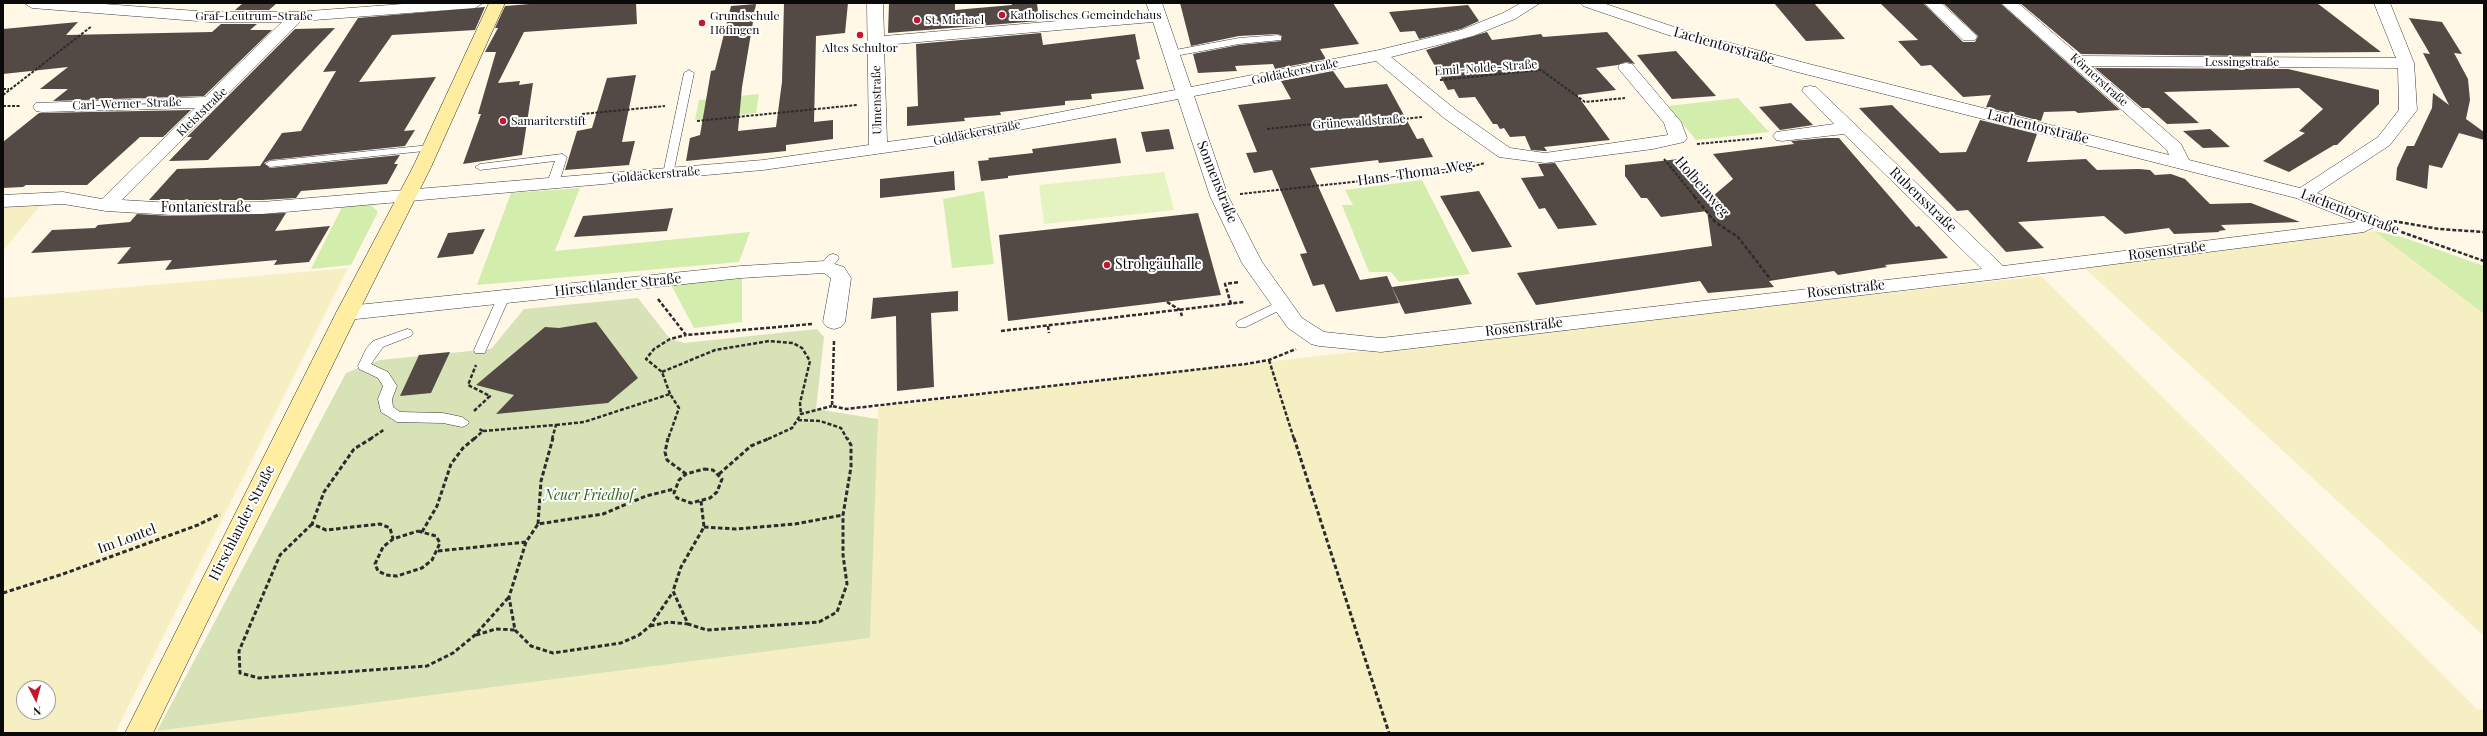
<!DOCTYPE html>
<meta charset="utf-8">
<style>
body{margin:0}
#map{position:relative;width:2487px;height:736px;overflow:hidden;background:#fff8e7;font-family:"Playfair Display",serif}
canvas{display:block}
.frame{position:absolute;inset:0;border:4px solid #0a0a0a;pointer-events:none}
.north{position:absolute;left:16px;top:680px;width:40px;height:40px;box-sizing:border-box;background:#fff;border:1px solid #9d9d9d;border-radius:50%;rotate:174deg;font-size:11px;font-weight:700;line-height:16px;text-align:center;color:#0a0a0a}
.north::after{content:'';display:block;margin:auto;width:14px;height:18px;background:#c6162d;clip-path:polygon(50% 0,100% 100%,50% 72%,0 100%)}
</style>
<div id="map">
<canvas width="2487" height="736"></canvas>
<div class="frame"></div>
<div class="north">N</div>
</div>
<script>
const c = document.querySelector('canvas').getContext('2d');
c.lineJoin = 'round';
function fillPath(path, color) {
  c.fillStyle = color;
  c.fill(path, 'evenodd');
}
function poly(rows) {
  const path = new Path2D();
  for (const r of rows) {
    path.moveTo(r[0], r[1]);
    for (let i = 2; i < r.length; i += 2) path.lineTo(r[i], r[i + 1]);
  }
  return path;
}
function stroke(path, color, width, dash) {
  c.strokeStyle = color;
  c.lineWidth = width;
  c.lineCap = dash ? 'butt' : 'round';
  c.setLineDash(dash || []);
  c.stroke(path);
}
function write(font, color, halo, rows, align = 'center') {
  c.font = font + ' "Playfair Display",serif';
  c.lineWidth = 4;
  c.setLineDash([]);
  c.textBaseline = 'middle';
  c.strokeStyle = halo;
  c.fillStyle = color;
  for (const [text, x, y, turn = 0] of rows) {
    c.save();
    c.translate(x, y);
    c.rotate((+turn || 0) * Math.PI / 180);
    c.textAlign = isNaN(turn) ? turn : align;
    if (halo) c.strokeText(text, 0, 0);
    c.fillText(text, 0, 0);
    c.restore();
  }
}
fillPath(poly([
 [44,201,3,251,3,205],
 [2374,231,2484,314,2484,636,2078,262],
 [348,268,115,733,3,733,3,298],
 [24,688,48,688,48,712,24,712],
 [2041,276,2478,710,2484,708,2484,733,143,733,176,670,157,731,870,638,878,407,1246,364]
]), '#f7efc4');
fillPath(poly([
 [759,94,756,113,695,120,699,100],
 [1738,98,1769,132,1696,140,1668,106],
 [1422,180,1470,274,1399,282,1391,272,1369,272,1342,205,1353,205,1345,190],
 [580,188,555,251,750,232,739,262,477,285,511,193],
 [984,191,994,264,952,268,943,199],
 [370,204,378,212,351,265,311,269,343,205],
 [2374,231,2402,237,2484,266,2484,314],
 [742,275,742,322,694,328,670,283]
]), '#d3edad');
fillPath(poly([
 [638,298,670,339,684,343,817,329,824,337,816,409,878,419,870,638,157,731,346,373,380,360,491,349,524,309]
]), '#d7e2b7');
fillPath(poly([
 [1164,172,1174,210,1044,224,1039,185]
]), '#e5f3c0');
fillPath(poly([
 [243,3,277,3,269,10,235,10],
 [542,3,636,3,637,24,524,32,498,83,520,81,519,85,533,83,522,155,463,164,481,114,478,114,496,52,485,52,498,28,495,28,505,6],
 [784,3,848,3,845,33,816,36,814,122,833,120,833,139,786,145,786,151,686,161,690,138,700,135,711,71,715,70,731,6,756,4,742,87,738,131,776,127,782,82],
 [889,3,955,3,955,10,1012,5,1011,3,1037,3,1039,21,888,33],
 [1180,3,1333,3,1359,44,1320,49,1326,59,1275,69,1273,64,1235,66,1237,71,1198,73,1193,54,1239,45,1281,41,1282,36,1278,34,1239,36,1191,46],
 [1774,3,1814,3,1845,39,1806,41],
 [1880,3,1923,3,1963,42,1975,42,1978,36,1943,3,2000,3,2120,110,2078,113,2075,111,2044,112,2041,121,1986,107,1991,95,1963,97,1931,65,1921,66,1898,41,1918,40],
 [2020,3,2317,3,2381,52,2251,53,2251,56,2081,54],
 [1468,5,1479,21,1461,29,1419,39,1415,31,1400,32,1389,12],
 [485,7,475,30,392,35,359,82,436,77,404,131,415,130,405,146,270,160,264,163,270,168,400,155,394,164,398,164,387,184,301,191,296,198,262,200,149,200,177,169,260,166,282,133,301,131,336,71,323,72,358,18],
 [2409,18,2442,22,2462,54,2454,53,2468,79,2470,100,2466,119,2484,132,2484,140,2459,133,2442,168,2429,165,2427,189,2396,180,2397,168,2407,146,2414,146,2432,108,2433,93,2449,105,2423,53,2430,54],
 [78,22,66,35,212,32,221,24,257,24,250,30,272,30,204,96,53,101,68,89,40,89,68,67,3,74,3,29],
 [335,28,208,160,169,161,192,137,187,137,295,29],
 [1487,32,1492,40,1541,34,1543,37,1607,32,1635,64,1626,62,1618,65,1596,68,1616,90,1577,95,1610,140,1544,147,1547,151,1545,151,1531,150,1525,136,1510,137,1504,128,1500,129,1497,124,1493,124,1475,97,1459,98,1454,89,1448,90,1426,50],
 [1041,33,1043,45,1135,34,1140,59,1136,60,1144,89,1091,94,1092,99,1065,101,1065,105,1000,112,1001,115,964,118,965,121,907,126,907,107,918,106,916,44],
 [1676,51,1716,96,1672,99,1637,55],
 [2095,68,2288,69,2379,90,2379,104,2337,145,2334,145,2289,172,2263,161,2305,133,2299,131,2323,109,2299,88,2164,92,2199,123,2167,124,2149,108,2142,108],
 [1333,71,1345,88,1387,84,1417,139,1423,138,1433,157,1379,163,1378,160,1310,168,1360,280,1387,276,1399,303,1336,312,1324,284,1313,286,1300,254,1307,253,1272,170,1254,173,1246,153,1257,152,1238,105,1291,99,1281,81],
 [636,75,622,142,635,141,629,165,565,170,577,131,592,128,607,78],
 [1791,103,1813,125,1780,130,1759,107],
 [1892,105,1940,153,1966,152,1980,120,2037,134,2027,162,2086,159,2097,170,2139,169,2150,170,2155,175,2171,174,2185,179,2210,204,2251,203,2300,222,2221,225,2226,230,2218,231,2220,232,2174,234,2169,228,2125,234,2104,216,2018,222,2044,248,2006,252,1968,210,1957,211,1859,108],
 [191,110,163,137,140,137,87,185,26,185,23,187,3,188,3,142,39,113],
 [1169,129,1174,149,1146,152,1141,132],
 [2210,129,2230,147,2203,148,2183,131],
 [1116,138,1121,163,1008,176,1008,178,981,181,978,161,989,160,988,158,1033,153,1032,149],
 [1825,138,1839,138,1916,227,1919,226,1948,258,1885,265,1887,267,1838,275,1834,271,1769,281,1774,287,1708,293,1700,281,1536,305,1517,273,1712,246,1707,211,1661,217,1647,198,1641,198,1625,176,1625,165,1679,159,1713,196,1733,179,1713,154,1794,144,1791,141],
 [1555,163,1572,188,1597,225,1558,229,1545,208,1539,209,1521,178,1544,176,1538,164],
 [954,171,955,190,880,198,880,179],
 [1479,191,1495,218,1512,247,1472,252,1440,196],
 [673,208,667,231,574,237,583,216],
 [286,213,275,231,330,226,309,262,274,265,277,260,165,270,172,260,117,264,131,247,31,253,52,230,95,228,98,225,130,222,137,214,172,216],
 [1198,213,1221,295,1008,321,999,235],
 [485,229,473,254,437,258,448,233],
 [1458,278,1472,304,1405,314,1392,287],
 [958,291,958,311,931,313,934,387,897,391,896,316,871,319,873,298],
 [596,322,638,378,608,403,496,414,514,395,476,385,545,327,559,328],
 [450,352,431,393,400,396,419,355]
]), '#534a45');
const lane = poly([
 [1278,35,1281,36,1281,40,1239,44,1170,57,1165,54,1170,51,1239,38,1278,35],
 [689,70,694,73,673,174,668,177,663,174,684,73,689,70],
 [430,145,435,148,434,150,270,167,265,164,270,161,430,145],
 [562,154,567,157,559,183,553,186,547,183,555,161,480,170,475,167,480,164,562,154],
 [833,254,837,255,839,258,837,261,829,270,821,270,819,267,821,264,829,255,833,254],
 [504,292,510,296,486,350,485,353,475,353,474,350,498,296,504,292],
 [1282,300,1286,301,1288,304,1286,307,1246,327,1238,327,1236,324,1238,321,1282,300],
 [407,329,411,330,413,333,411,336,383,347,371,364,388,372,397,386,392,399,393,407,400,412,443,413,462,417,469,422,467,425,462,427,443,423,397,422,381,412,378,399,383,386,378,378,359,369,358,366,366,349,373,341,407,329]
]);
const street = poly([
 [24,3,91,3,210,12,296,12,416,3,483,3,475,8,301,21,122,200,172,203,262,202,763,160,869,145,867,3,883,3,884,36,1150,13,1146,3,1162,3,1191,87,1379,50,1461,30,1503,13,1521,3,1540,3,1515,19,1473,36,1391,57,1456,110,1510,148,1545,153,1668,135,1664,123,1618,68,1620,64,1626,63,1632,64,1681,122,1687,138,1684,142,1653,149,1545,163,1499,157,1444,118,1376,61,1194,96,1228,196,1262,262,1302,318,1324,332,1381,338,1982,269,1844,134,1782,141,1776,140,1773,136,1776,132,1834,124,1802,91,1804,87,1810,86,1816,87,2003,266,2356,222,2296,198,1797,72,1677,38,1583,6,1580,3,1603,3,1689,32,1809,64,2169,155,2167,150,2001,3,2018,3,2080,56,2396,58,2374,3,2390,3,2414,63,2417,110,2390,145,2317,193,2378,217,2381,221,2378,225,2364,232,1998,279,1381,352,1319,346,1311,344,1288,328,1242,263,1210,196,1178,99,947,144,763,170,262,214,172,215,106,211,63,204,3,207,3,195,63,192,102,199,195,108,42,112,36,111,33,107,36,103,205,97,282,22,210,22,32,8,24,3],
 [1153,22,1175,90,947,134,887,142,884,45,1153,22],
 [2091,66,2398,68,2399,110,2378,137,2300,188,2189,160,2181,144,2091,66],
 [1924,3,1941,3,1975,34,1977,37,1975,40,1963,40,1924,3],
 [825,261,844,267,851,278,845,322,841,327,834,329,827,327,823,322,831,278,824,273,741,278,347,320,340,318,336,313,340,308,347,306,741,266,825,261]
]);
const secondary = poly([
 [489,3,505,3,431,167,358,313,153,733,125,733,336,313,413,167,489,3]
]);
stroke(lane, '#3d3d3d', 1);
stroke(street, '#3d3d3d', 1);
stroke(secondary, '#2c2c2c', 1);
stroke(poly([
 [1440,80,1541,70,1585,102,1625,98],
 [3,89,9,89],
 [3,95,92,26],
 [3,106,20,106],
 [582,114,665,106],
 [697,121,857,105],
 [1267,129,1350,120,1377,122,1422,117],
 [1697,144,1762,138],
 [1664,159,1695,197],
 [1240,194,1455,171,1485,163]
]), '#2c2c2c', 2, [3, 1.5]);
stroke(poly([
 [1694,196,1715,222,1738,237,1771,280],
 [2393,221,2439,229,2484,232],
 [2390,228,2484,261],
 [658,299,686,335,812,324],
 [1167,302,1180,310,1182,316],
 [1231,304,1225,284,1240,282],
 [1048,326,1049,333],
 [1001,331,1244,302],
 [834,341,832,406,846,409,1246,364,1269,360,1296,349],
 [1269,360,1294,439],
 [662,372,715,350,769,341,793,343,802,348,810,361,800,403,801,414],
 [670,394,662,372,646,359,654,349,670,339,686,335],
 [474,411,490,396,468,385,476,365],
 [798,420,820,421,841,428,847,439],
 [556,425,584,422,670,394,679,408,668,439],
 [483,431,556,425,552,439],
 [370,439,385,429],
 [474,439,483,431,479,429],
 [768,439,792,428,801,414,832,406]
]), '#2c2c2c', 2.5, [4, 2]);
stroke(poly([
 [372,438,354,449,324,492,312,524,326,530,380,524,390,528,393,539],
 [668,438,665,452,667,460,686,474],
 [1294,438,1389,733],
 [704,469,713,470,722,479,717,492,710,498,691,503,677,498,674,493,679,480,686,474,704,469],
 [719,474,751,446,770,438],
 [701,501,704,527,681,567,673,591,688,624,707,630,819,622,837,612,847,584,843,555,843,515,851,467,851,445,847,438],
 [312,524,280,555,239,651,240,673,259,678,427,666,453,653,475,635,509,597],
 [538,524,541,481,553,438],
 [704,527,736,529,795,524,843,515],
 [418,531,436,536,440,543,432,560,422,568,397,576,386,575,378,571,375,564,383,547,393,539,418,531],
 [422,532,437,506,451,464,463,448,475,438],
 [526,542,509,597,515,630,531,646,553,653,621,643,639,635,650,626,673,592],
 [438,551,526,542,538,524,603,514,646,496,674,489],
 [3,593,63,574,198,525,220,514],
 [650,626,669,622,688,624],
 [476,635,496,629,515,630]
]), '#2c2c2c', 3, [4.5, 2.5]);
fillPath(lane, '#fff');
fillPath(street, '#fff');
fillPath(secondary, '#ffeda2');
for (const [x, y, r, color] of [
 [1002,15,4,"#c6162d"],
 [917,20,4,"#c6162d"],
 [702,23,4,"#c6162d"],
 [860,35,4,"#c6162d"],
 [503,121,4,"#c6162d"],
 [1107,265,4,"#c6162d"]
]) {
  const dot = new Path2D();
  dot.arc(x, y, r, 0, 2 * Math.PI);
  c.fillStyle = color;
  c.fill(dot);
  stroke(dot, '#fff', 1.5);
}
write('12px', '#0a0a0a', '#fff', [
 ["Katholisches Gemeindehaus",1010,15],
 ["Grundschule",710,16],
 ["Höfingen",710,30],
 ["St. Michael",925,20],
 ["Altes Schultor",860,48,"center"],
 ["Samariterstift",511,121]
], 'left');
write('12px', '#0a0a0a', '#fff', [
 ["Graf-Leutrum-Straße",254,16],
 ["Lessingstraße",2242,62],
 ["Emil-Nolde-Straße",1486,68,-4],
 ["Goldäckerstraße",1295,72,-12],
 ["Körnerstraße",2099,80,42],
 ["Ulmenstraße",877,100,-91],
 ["Carl-Werner-Straße",127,104,-2],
 ["Kleiststraße",202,112,-44],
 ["Grünewaldstraße",1359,122,-4],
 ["Goldäckerstraße",977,133,-11],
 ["Goldäckerstraße",656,175,-5]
]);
write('14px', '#0a0a0a', '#fff', [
 ["Lachentorstraße",1724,46,16],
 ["Lachentorstraße",2038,127,14],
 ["Hans-Thoma-Weg",1415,173,-8],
 ["Sonnenstraße",1217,182,68],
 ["Holbeinweg",1702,187,49],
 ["Rubensstraße",1923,200,44],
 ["Fontanestraße",206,208],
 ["Lachentorstraße",2350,212,21],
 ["Rosenstraße",2167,251,-7],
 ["Hirschlander Straße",618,285,-6],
 ["Rosenstraße",1846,289,-6],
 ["Rosenstraße",1524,327,-7],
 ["Hirschlander Straße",242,523,-63],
 ["Im Lontel",127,539,-20]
]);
write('14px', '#0a0a0a', '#fff', [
 ["Strohgäuhalle",1115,265]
], 'left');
write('italic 14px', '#2d6616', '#fff', [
 ["Neuer Friedhof",589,496]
]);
</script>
